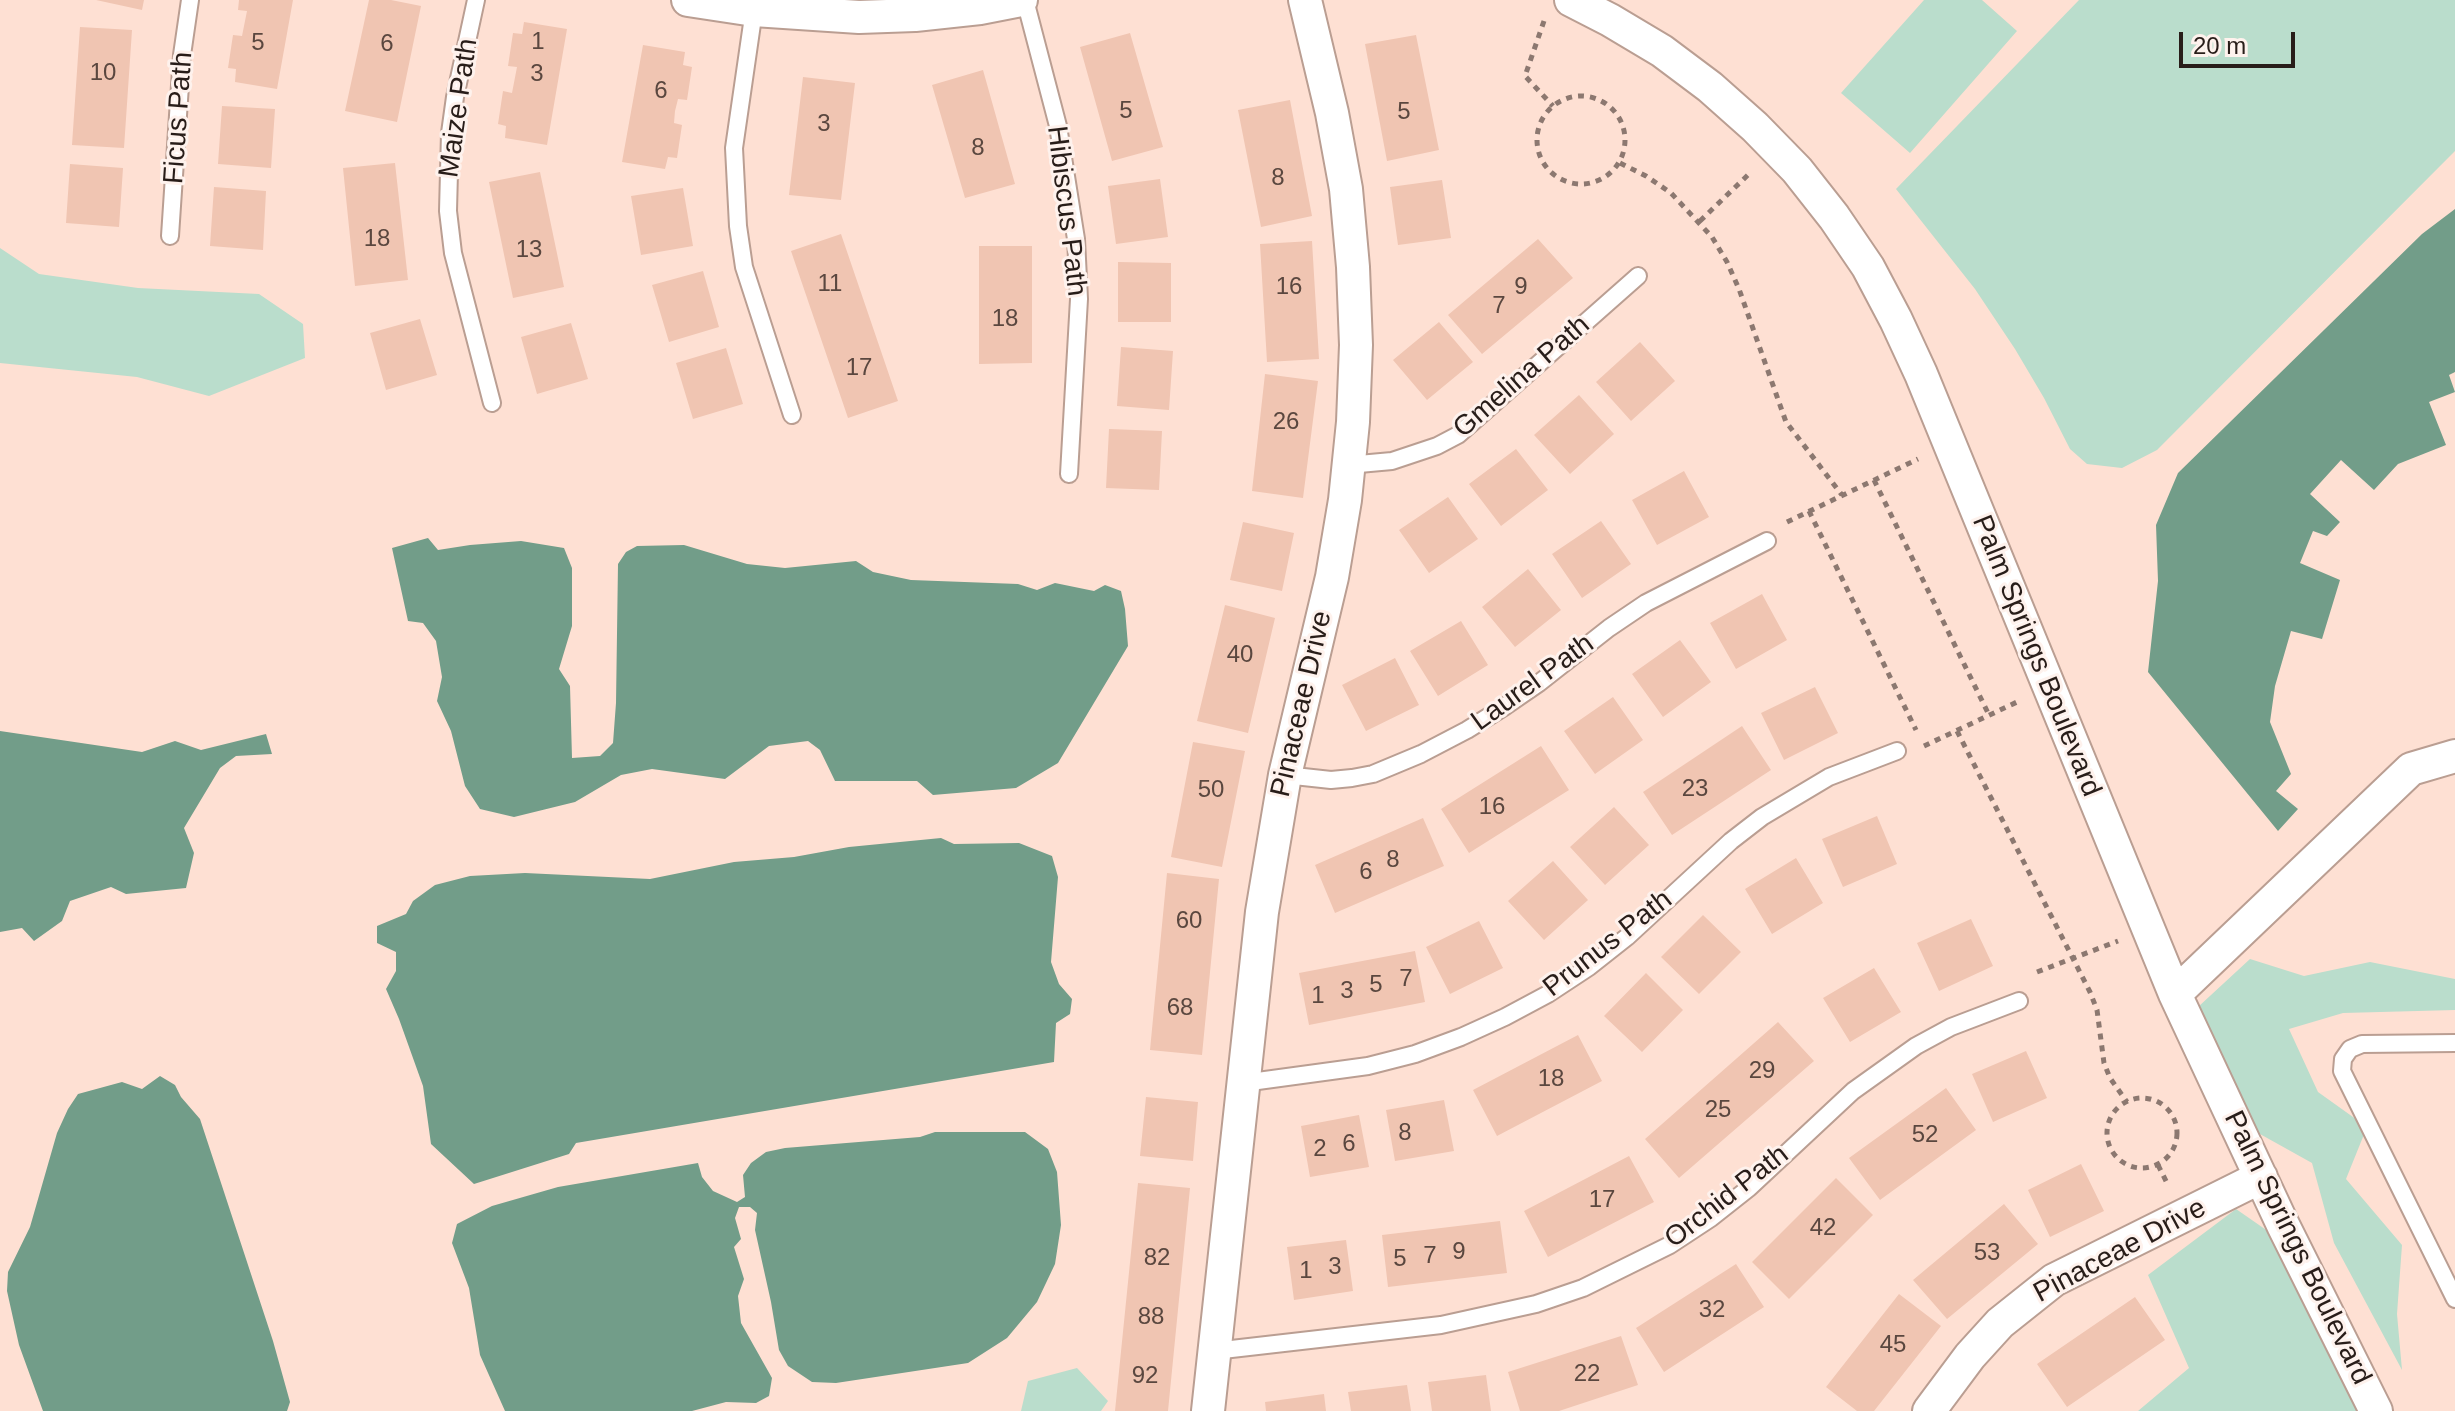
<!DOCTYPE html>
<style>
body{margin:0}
#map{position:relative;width:2455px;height:1411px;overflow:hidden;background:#fee0d3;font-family:Arial,sans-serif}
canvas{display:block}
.scale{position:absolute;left:2179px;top:32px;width:116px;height:36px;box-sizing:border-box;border:4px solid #281d19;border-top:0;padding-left:10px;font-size:24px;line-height:28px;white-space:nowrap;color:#281d19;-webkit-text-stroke:6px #fef2ed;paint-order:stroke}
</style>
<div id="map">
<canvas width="2455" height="1411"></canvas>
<div class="scale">20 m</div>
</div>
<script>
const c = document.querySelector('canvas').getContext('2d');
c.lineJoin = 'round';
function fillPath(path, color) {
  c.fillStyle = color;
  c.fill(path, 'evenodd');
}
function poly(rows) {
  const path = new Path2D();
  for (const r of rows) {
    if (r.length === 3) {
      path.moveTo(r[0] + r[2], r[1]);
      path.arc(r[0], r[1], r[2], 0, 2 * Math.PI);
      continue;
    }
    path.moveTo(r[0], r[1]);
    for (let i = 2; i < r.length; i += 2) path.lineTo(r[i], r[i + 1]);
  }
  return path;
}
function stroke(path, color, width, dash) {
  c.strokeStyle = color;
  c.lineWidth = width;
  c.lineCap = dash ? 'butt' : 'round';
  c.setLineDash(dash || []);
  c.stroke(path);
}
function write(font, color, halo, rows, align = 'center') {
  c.font = font + ' Arial,sans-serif';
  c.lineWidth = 6;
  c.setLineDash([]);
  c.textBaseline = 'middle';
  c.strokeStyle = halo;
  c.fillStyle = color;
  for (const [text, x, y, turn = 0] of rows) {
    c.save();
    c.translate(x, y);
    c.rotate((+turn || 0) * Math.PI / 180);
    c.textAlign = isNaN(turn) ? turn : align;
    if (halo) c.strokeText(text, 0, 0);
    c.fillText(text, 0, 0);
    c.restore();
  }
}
fillPath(poly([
 [1924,0,1982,0,2017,31,1910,153,1841,93],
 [2079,0,2455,0,2455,151,2157,450,2122,468,2087,464,2070,449,2044,398,2015,349,1975,289,1896,189],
 [0,248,39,274,138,288,259,294,303,324,305,358,209,396,137,377,0,363],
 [2250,959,2304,976,2370,962,2455,979,2455,1010,2343,1013,2289,1029,2318,1092,2367,1127,2346,1179,2402,1245,2397,1314,2402,1370,2334,1243,2312,1163,2242,1124,2185,1019],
 [2236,1209,2285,1243,2361,1411,2138,1411,2189,1368,2148,1275],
 [1077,1368,1108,1401,1101,1411,1021,1411,1028,1381]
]), '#baddcc');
fillPath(poly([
 [2455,209,2455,372,2449,375,2455,392,2429,402,2446,445,2398,464,2374,490,2341,460,2310,494,2340,522,2327,536,2313,531,2300,563,2340,580,2322,639,2291,631,2275,686,2270,722,2291,774,2276,791,2298,809,2278,831,2148,672,2158,581,2156,525,2178,473,2422,234],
 [428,538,438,550,470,545,521,541,564,548,572,568,572,626,559,669,570,686,572,758,600,756,613,743,616,703,618,564,626,552,637,546,684,545,747,564,785,568,856,561,873,572,911,580,1018,584,1037,590,1055,583,1094,591,1105,585,1121,591,1125,609,1128,646,1058,763,1016,788,933,795,917,781,835,781,820,750,808,741,769,746,725,779,652,769,621,775,575,802,514,817,480,809,465,786,451,731,437,701,442,677,436,641,423,623,408,621,392,548],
 [0,731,142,752,175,741,201,750,266,734,272,754,236,756,220,768,184,828,194,853,186,888,126,894,111,887,70,901,62,921,34,941,22,928,0,932],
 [941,838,954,844,1019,843,1052,856,1058,877,1051,962,1059,984,1072,999,1070,1014,1056,1023,1054,1062,576,1143,569,1154,474,1184,431,1144,423,1086,399,1019,386,989,396,971,396,952,377,943,377,926,406,914,413,901,435,885,470,876,525,873,650,879,734,862,794,857,849,847],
 [160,1076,175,1085,181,1097,200,1119,273,1341,290,1402,287,1411,43,1411,19,1345,7,1291,8,1272,30,1227,57,1133,68,1109,78,1094,122,1082,142,1089],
 [935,1132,1025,1132,1048,1149,1057,1172,1061,1225,1055,1264,1037,1302,1007,1338,968,1363,836,1383,812,1382,788,1366,779,1350,771,1302,755,1230,757,1213,750,1207,739,1207,735,1218,741,1239,734,1247,744,1279,738,1296,741,1323,772,1378,769,1396,756,1403,726,1402,692,1411,505,1411,480,1355,469,1288,452,1243,457,1224,492,1206,558,1187,698,1163,702,1177,713,1191,737,1202,745,1197,743,1175,751,1163,766,1152,785,1148,920,1137]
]), '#729d89');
fillPath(poly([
 [96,0,144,0,142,10],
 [239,0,293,0,277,89,235,82,236,69,228,68,233,35,242,36,247,11,238,10],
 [369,0,391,0,421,6,397,122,345,111],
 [524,22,567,29,547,145,505,138,506,126,498,124,503,91,512,93,517,67,508,66,513,33,522,34],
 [80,27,132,30,124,148,72,145],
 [1130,33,1163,147,1112,161,1080,47],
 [1416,35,1439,150,1387,161,1365,44],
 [643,45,685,52,683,65,692,67,687,100,678,99,675,111,674,123,682,125,677,158,668,157,665,169,622,162],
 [983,70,1015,184,965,198,932,85],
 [803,77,855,83,841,200,789,195],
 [1290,100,1312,216,1261,227,1238,110],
 [222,106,275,109,271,168,218,164],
 [395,163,408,280,355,286,343,168],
 [70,164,123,168,119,227,66,223],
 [540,172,564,287,513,298,489,182],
 [1160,179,1168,237,1116,244,1108,186],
 [1442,180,1451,238,1398,245,1390,187],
 [214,187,266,191,263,250,210,246],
 [683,188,693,246,641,255,631,196],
 [841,234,898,401,848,418,791,251],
 [1538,239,1573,278,1482,354,1448,315],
 [1312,241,1319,359,1267,362,1260,244],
 [979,246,1032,246,1032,363,979,364],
 [1118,262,1171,263,1171,322,1118,322],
 [703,271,719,327,669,342,652,285],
 [420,319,437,375,386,390,370,333],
 [1439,322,1473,362,1427,400,1393,360],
 [571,323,588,379,537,394,521,337],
 [1640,342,1675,381,1631,421,1596,382],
 [1121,347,1173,351,1169,410,1117,406],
 [726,348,743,404,693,419,676,363],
 [1265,374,1318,381,1303,498,1252,491],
 [1579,395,1614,434,1570,474,1534,435],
 [1109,429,1162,431,1159,490,1106,488],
 [1516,449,1548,490,1501,526,1469,484],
 [1684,471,1709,517,1657,545,1632,500],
 [1448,497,1478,539,1429,573,1399,530],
 [1601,521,1631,564,1582,598,1552,554],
 [1243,522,1294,533,1282,591,1230,580],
 [1528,569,1561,610,1515,647,1482,607],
 [1762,594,1787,640,1736,669,1710,623],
 [1225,605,1275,618,1248,733,1197,721],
 [1461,621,1488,665,1438,696,1410,651],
 [1680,640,1711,682,1663,717,1632,674],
 [1395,658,1419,705,1366,731,1342,685],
 [1815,687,1838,733,1784,760,1761,713],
 [1613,697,1643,740,1595,774,1564,731],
 [1742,726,1771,770,1672,835,1643,792],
 [1193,742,1245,751,1222,867,1171,857],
 [1541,746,1569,790,1469,853,1441,809],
 [1614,807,1649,845,1605,885,1570,847],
 [1877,816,1897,864,1843,887,1822,839],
 [1423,818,1444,866,1335,913,1315,865],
 [1796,858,1823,903,1772,934,1745,889],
 [1553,861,1588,900,1544,940,1508,901],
 [1167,873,1219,879,1202,1055,1150,1050],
 [1703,915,1741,952,1699,994,1661,957],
 [1971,919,1993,966,1939,991,1917,943],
 [1479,921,1503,968,1450,994,1426,947],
 [1415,951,1425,1002,1309,1025,1299,973],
 [1874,968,1901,1012,1850,1042,1823,998],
 [1646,973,1683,1010,1642,1052,1604,1016],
 [1778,1022,1814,1061,1679,1178,1645,1139],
 [1578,1035,1602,1081,1497,1136,1473,1090],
 [2026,1051,2047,1098,1993,1122,1972,1074],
 [1946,1088,1976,1130,1880,1200,1849,1158],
 [1146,1097,1198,1102,1193,1161,1140,1156],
 [1444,1100,1454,1151,1395,1161,1386,1110],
 [1359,1115,1369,1167,1310,1177,1301,1126],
 [1629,1156,1654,1202,1548,1257,1524,1211],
 [2081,1164,2104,1211,2050,1237,2028,1190],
 [1836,1178,1873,1215,1789,1299,1752,1262],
 [1138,1183,1190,1188,1168,1411,1115,1411],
 [2004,1204,2038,1244,1947,1319,1913,1280],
 [1500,1221,1507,1273,1388,1287,1382,1235],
 [1346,1240,1353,1291,1294,1300,1287,1247],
 [1736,1264,1764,1307,1664,1372,1636,1328],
 [1899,1294,1941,1326,1874,1411,1857,1411,1826,1387],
 [2135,1297,2165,1340,2067,1407,2037,1364],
 [1621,1336,1638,1385,1559,1411,1520,1411,1508,1372],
 [1486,1375,1491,1411,1432,1411,1428,1382],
 [1407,1385,1411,1411,1351,1411,1348,1392],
 [1324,1394,1326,1411,1266,1411,1265,1402]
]), '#f0c5b2');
const service = poly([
 [476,0,455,97,450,133,448,211,453,253,492,403],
 [1025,0,1058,126,1076,239,1079,299,1069,474],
 [754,10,734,148,738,226,744,267,792,415],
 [170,236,182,55,190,0],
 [1348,465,1392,461,1437,446,1458,435,1638,276],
 [1285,775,1331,780,1352,778,1373,774,1421,754,1467,730,1504,707,1539,683,1609,628,1646,603,1767,541],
 [2455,1043,2362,1044,2350,1049,2343,1059,2342,1071,2455,1299],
 [1243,1083,1368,1066,1415,1054,1461,1037,1505,1017,1548,994,1589,967,1627,937,1731,841,1762,817,1829,777,1897,751],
 [1214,1351,1441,1325,1536,1304,1583,1288,1670,1245,1711,1218,1749,1188,1853,1091,1916,1046,1951,1027,2019,1001]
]);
const minor = poly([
 [688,0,754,10,859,17,915,15,980,8,1021,0],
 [1571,0,1610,20,1662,51,1710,87,1755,127,1797,170,1834,217,1868,267,1896,320,1921,374,2175,994,2283,1225,2376,1411],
 [2175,994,2411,769,2455,756],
 [1208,1411,1262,912,1285,775,1332,577,1345,500,1353,422,1356,345,1353,267,1346,189,1332,113,1305,0],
 [1929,1411,1970,1356,2000,1323,2054,1280,2261,1177]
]);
stroke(service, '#ba9e92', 20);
stroke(minor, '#ba9e92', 36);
stroke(poly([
 [1544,21,1525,76,1553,106],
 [1581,140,44],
 [1620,163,1646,176,1671,193,1712,237,1727,262,1739,289,1786,422,1842,495],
 [1700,221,1750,173],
 [1874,480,1989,715],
 [1809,511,1916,730],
 [1787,522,1918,459],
 [1957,731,2090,992,2097,1010,2104,1063,2110,1078,2127,1102],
 [1924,746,2017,702],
 [2037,972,2118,941],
 [2142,1133,35],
 [2158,1165,2168,1185]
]), '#8c7870', 5, [6, 6]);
stroke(service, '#fff', 16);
stroke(minor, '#fff', 32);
write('24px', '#5a473f', null, [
 ["1",538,42],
 ["5",258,43],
 ["6",387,44],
 ["10",103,73],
 ["3",537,74],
 ["6",661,91],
 ["5",1126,111],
 ["5",1404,112],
 ["3",824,124],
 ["8",978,148],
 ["8",1278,178],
 ["18",377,239],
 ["13",529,250],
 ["11",830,284],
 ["16",1289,287],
 ["9",1521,287],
 ["7",1499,306],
 ["18",1005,319],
 ["17",859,368],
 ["26",1286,422],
 ["40",1240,655],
 ["23",1695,789],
 ["50",1211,790],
 ["16",1492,807],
 ["8",1393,860],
 ["6",1366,872],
 ["60",1189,921],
 ["7",1406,979],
 ["5",1376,985],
 ["3",1347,991],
 ["1",1318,996],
 ["68",1180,1008],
 ["29",1762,1071],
 ["18",1551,1079],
 ["25",1718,1110],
 ["8",1405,1133],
 ["52",1925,1135],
 ["6",1349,1144],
 ["2",1320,1149],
 ["17",1602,1200],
 ["42",1823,1228],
 ["9",1459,1252],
 ["53",1987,1253],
 ["7",1430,1256],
 ["82",1157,1258],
 ["5",1400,1259],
 ["3",1335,1267],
 ["1",1306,1271],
 ["32",1712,1310],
 ["88",1151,1317],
 ["45",1893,1345],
 ["22",1587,1374],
 ["92",1145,1376]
]);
write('28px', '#281d19', '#fef2ed', [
 ["Maize Path",459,108,-82],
 ["Ficus Path",179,118,-86],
 ["Hibiscus Path",1066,211,83],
 ["Gmelina Path",1522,377,-41],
 ["Palm Springs Boulevard",2036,656,68],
 ["Laurel Path",1533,683,-36],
 ["Pinaceae Drive",1302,704,-77],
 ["Prunus Path",1608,944,-38],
 ["Orchid Path",1727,1197,-38],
 ["Palm Springs Boulevard",2297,1248,64],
 ["Pinaceae Drive",2120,1251,-28]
]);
</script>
